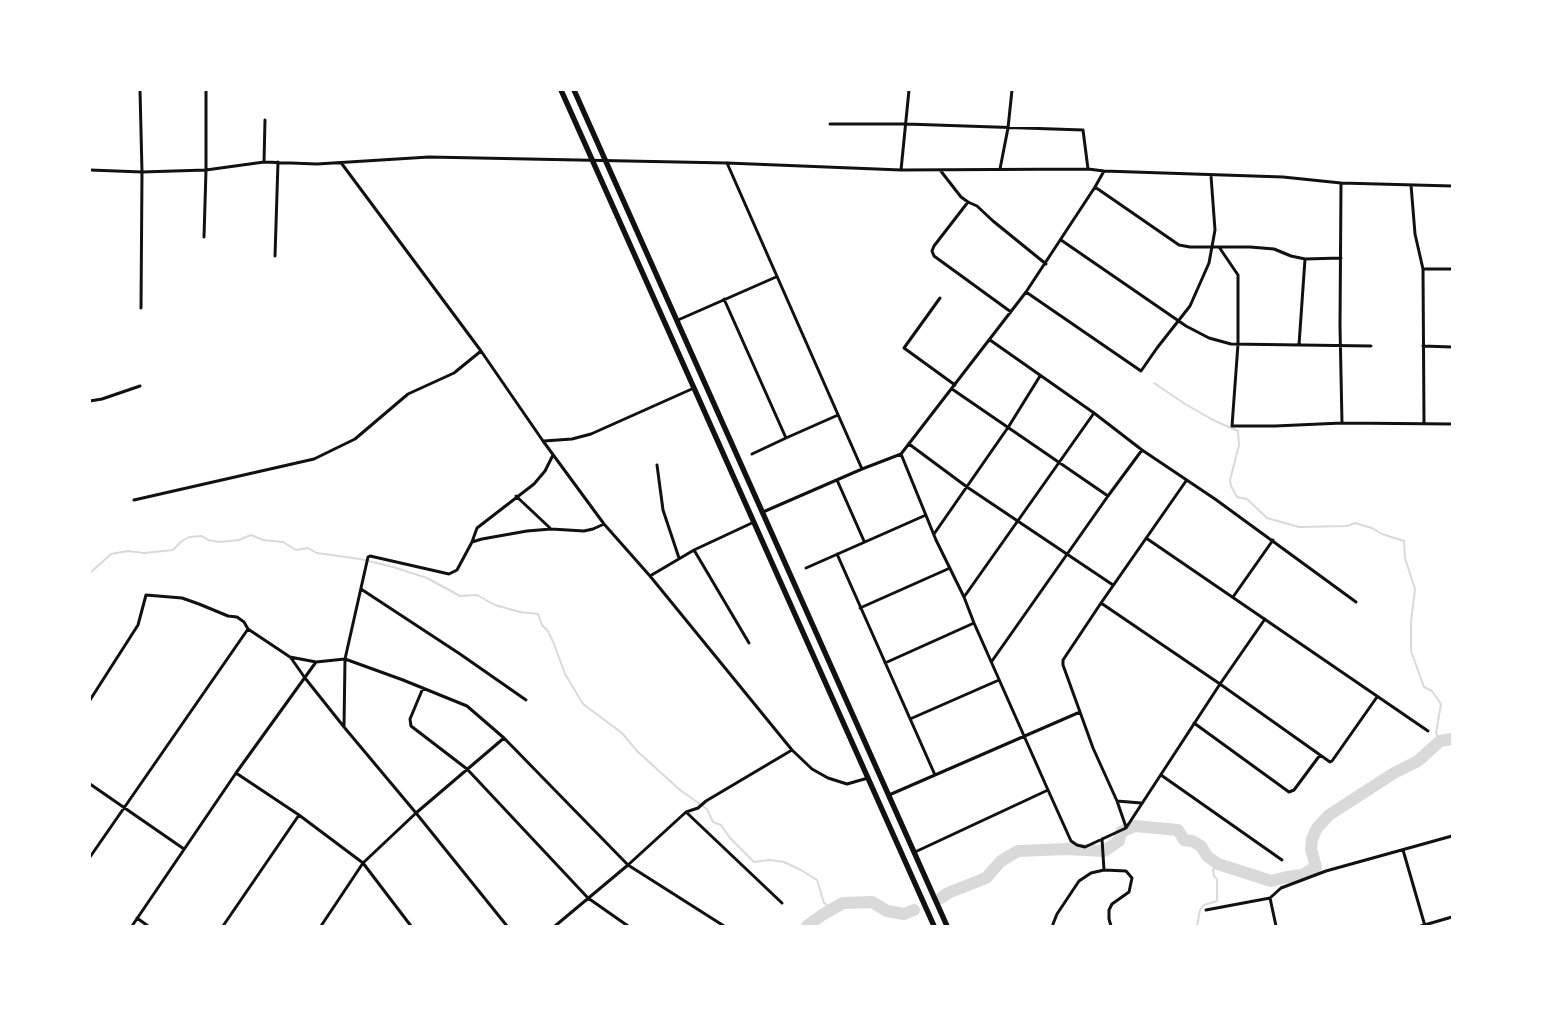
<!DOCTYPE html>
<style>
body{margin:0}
#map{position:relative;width:1542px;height:1016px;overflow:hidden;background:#fff;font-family:Poppins,sans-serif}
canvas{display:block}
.frame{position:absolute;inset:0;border:91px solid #fff;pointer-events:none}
</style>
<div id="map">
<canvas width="1542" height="1016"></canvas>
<div class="frame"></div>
</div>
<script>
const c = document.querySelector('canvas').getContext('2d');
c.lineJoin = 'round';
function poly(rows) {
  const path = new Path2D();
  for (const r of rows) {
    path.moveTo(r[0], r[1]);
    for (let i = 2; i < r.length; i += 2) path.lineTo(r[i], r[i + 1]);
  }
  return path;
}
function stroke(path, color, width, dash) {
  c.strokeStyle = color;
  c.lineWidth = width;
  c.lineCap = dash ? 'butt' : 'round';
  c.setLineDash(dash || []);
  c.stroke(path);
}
stroke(poly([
 [1154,383,1185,404,1215,421,1238,431,1239,445,1230,480,1231,486,1237,497,1247,499,1267,518,1299,527,1347,526,1355,523,1372,528,1382,534,1404,541,1405,558,1415,589,1411,622,1411,651,1424,687,1432,691,1441,704,1436,733,1440,741],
 [90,573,111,554,128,551,144,553,173,550,182,541,189,537,202,536,208,540,219,542,239,540,251,535,263,540,283,542,296,550,308,548,317,553,360,559,393,567,427,578,460,596,477,595,495,605,520,612,538,614,542,625,548,631,554,644,565,674,583,704,622,733,637,751,680,790,707,809,713,822,721,825,730,838,754,862,769,860,784,862,801,870,817,880,824,903,832,909],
 [1197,926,1200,910,1204,905,1217,901,1217,879,1214,876,1213,870,1218,864]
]), '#d9d9d9', 2);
stroke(poly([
 [941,898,948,893,986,878,1001,861,1018,851,1067,849,1104,851,1119,841,1121,832,1135,826,1178,830,1184,840,1192,841,1201,846,1207,856,1218,864,1271,881,1287,877,1302,875,1316,867,1311,849,1312,839,1317,828,1329,815,1394,773,1418,761,1440,741,1452,739],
 [807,926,822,915,843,903,872,902,887,911,904,914,914,910]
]), '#d9d9d9', 12);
stroke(poly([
 [140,90,142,172,141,308],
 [830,124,906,124,1083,130,1088,169],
 [264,162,265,120],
 [727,163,862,469],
 [342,164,481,351,543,441,604,524,650,576,792,750,812,769,828,778,847,784,868,778],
 [1000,169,1008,128,1012,90],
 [90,170,142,172,206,170,264,162,317,164,429,157,727,163,901,170,1088,169,1104,171,1283,177,1341,183,1452,186],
 [901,170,909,90],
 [940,170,961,197,968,202,977,206,993,221,1046,264],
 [1341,183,1340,326,1342,423],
 [1411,185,1415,234,1423,269,1424,423],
 [1095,187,1179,245,1190,247,1250,247,1274,249,1291,256,1305,259,1341,258],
 [968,202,934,246,932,251,934,256,1011,312],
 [204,237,206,170,206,90],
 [1061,240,1186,326,1209,338,1231,344,1371,346],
 [1219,247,1238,275,1238,344,1232,426,1275,426,1342,423,1452,424],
 [275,256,278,162],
 [1423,269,1452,269],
 [1026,292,1141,371,1157,348,1190,306,1209,263,1215,230,1211,176],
 [940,298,904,348,955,385],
 [724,299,786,438],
 [678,320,776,277],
 [990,340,1094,413,1142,450,1215,499,1356,602],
 [1299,345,1305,259],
 [1423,346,1452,347],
 [952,389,1108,496],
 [90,401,102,399,140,386],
 [544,441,572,439,591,434,694,388],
 [909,444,967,487,1113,585],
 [752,454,786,438,838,415],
 [901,454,936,540,964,597,974,623,1048,790,1071,841,1077,845,1085,847,1126,828,1220,684,1265,619],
 [657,465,663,510,679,558],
 [837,480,864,541],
 [516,496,550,528],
 [134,500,314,459,355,439,408,394,454,373,481,351],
 [763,512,862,469,901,454,1026,292,1095,187,1104,171],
 [934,534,1009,426,1040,376],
 [1146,538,1428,731],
 [472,542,477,528,534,484,545,471,553,455],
 [694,550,749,643],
 [837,554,935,775],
 [806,568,926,515],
 [650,576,694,550,754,522],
 [361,589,460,654,526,700],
 [964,597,1094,413],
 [1233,597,1273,540],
 [1101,603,1220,684,1330,762,1332,761,1377,697],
 [860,608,950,568],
 [291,658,305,678,344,727,416,813,507,926],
 [992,661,1108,496,1142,450],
 [885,663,974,623],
 [423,688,410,719,411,726,467,769,588,898,628,926],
 [90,700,138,625,146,595,182,598,199,604,228,616,237,617,244,622,248,629,290,657,316,662,345,659,403,680,467,706,504,738,628,865,724,926],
 [910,719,999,680],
 [1194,723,1289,792,1294,790,1320,755],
 [344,727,345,659,368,557,370,556,449,574,457,570,472,542,482,539,527,531,551,529,584,531,593,529,604,524],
 [236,773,299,815,363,863,411,926],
 [1161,775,1282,860],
 [90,784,184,849],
 [889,795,1080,712],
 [1117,801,1141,803],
 [686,812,782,903],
 [1126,827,1117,801,1093,748,1080,712,1063,665,1063,660,1101,603,1186,481],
 [1102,839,1104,870,1126,871,1132,878,1129,892,1112,904,1109,910,1109,919,1111,926],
 [1403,850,1425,926],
 [915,852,1048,790],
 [90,857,248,629],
 [1270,898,1276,926],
 [1206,910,1270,898,1281,888,1326,871,1452,836],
 [137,918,148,926],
 [132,926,236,773,316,662],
 [223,926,299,815],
 [321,926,363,863,416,813,504,738],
 [555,926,628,865,686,812,698,808,706,801,792,750],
 [1053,926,1053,924,1057,914,1079,881,1091,873,1104,870],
 [1421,926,1452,917]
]), '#111', 3);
stroke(poly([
 [561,90,934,926],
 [574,90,947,926]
]), '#111', 5.5);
</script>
